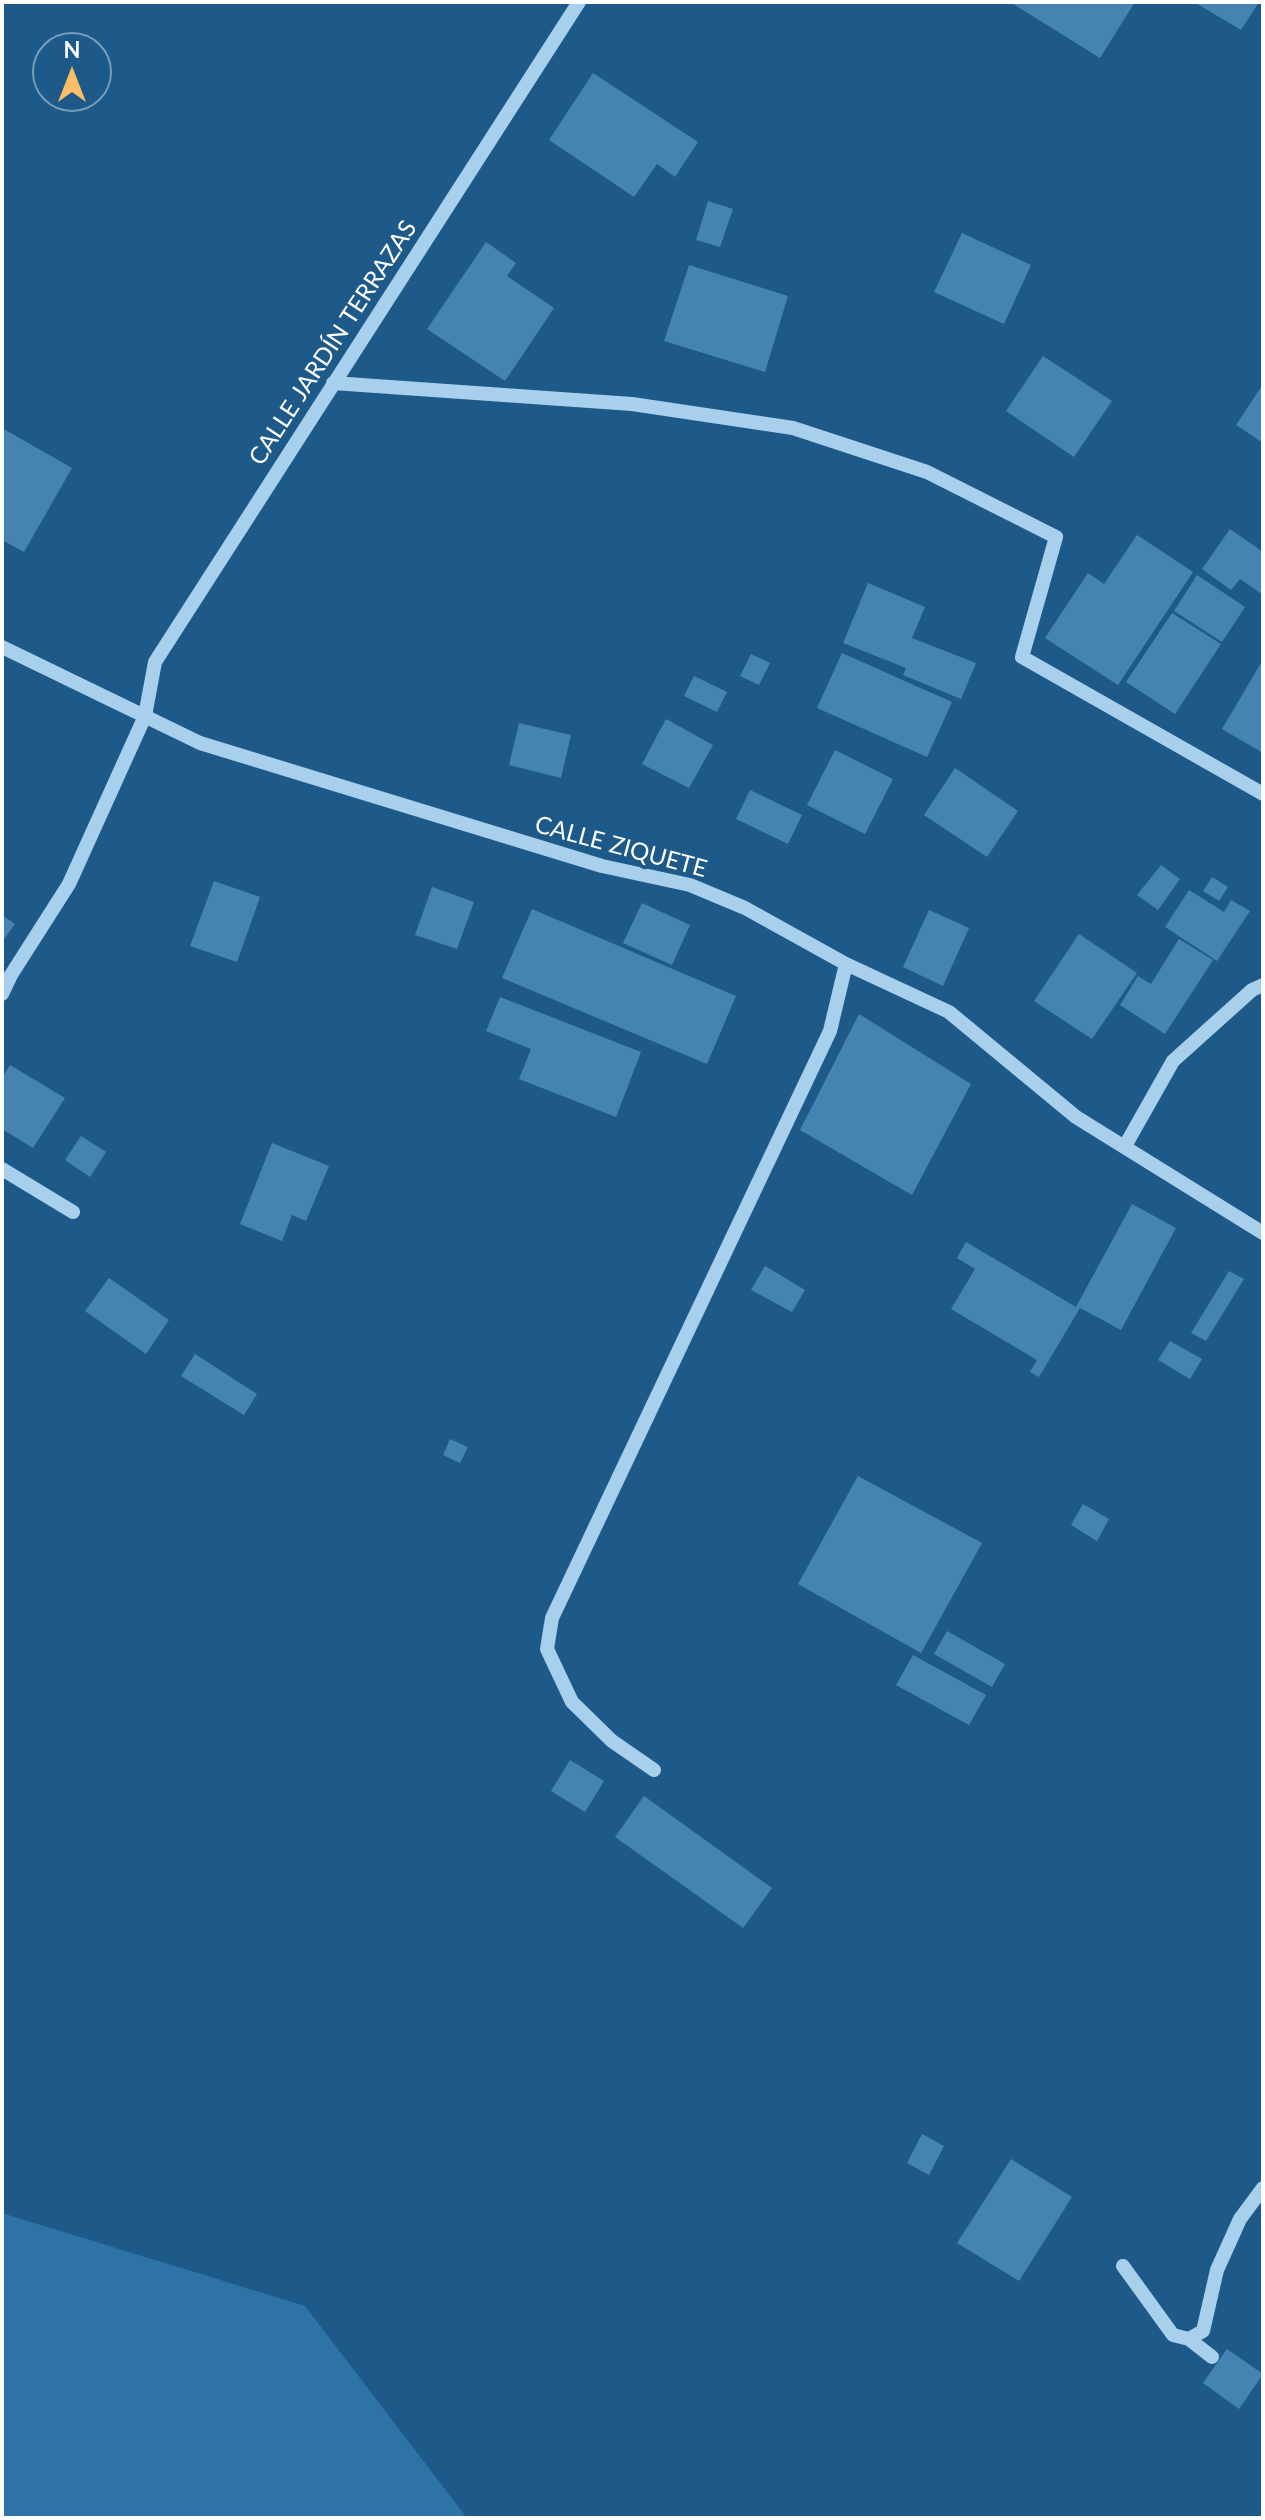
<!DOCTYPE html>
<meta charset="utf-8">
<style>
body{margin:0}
#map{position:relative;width:1265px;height:2520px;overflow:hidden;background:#1d5a8a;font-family:Lato,sans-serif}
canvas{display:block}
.frame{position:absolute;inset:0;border:4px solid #fff;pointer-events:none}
.north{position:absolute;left:32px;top:32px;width:80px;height:80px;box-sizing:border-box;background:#1d5a8a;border:2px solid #779cb9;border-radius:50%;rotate:0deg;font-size:22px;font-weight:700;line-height:32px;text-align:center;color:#fff}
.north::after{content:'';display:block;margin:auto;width:28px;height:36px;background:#fbbe67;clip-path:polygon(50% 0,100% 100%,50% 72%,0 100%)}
</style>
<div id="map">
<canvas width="1265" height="2520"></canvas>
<div class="frame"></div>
<div class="north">N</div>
</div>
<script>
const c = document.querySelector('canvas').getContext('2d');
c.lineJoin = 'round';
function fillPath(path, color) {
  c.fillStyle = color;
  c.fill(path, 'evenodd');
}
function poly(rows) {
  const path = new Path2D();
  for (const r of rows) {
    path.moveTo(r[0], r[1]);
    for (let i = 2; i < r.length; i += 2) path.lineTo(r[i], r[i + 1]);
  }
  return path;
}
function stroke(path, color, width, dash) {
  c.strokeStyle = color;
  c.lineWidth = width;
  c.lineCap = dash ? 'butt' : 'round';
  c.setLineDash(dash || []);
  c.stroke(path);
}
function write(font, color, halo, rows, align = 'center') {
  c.font = font + ' Lato,sans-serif';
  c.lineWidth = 8;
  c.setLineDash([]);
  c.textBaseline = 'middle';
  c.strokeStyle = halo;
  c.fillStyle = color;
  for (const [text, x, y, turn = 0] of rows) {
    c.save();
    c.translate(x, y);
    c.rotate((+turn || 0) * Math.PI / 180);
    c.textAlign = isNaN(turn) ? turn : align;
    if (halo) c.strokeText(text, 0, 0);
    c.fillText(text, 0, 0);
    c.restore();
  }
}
fillPath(poly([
 [2,2213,305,2306,467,2518,2,2518]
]), '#2d73a6');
fillPath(poly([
 [1010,2,1135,2,1100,58],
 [1194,2,1259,2,1241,30],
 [593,73,698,142,675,177,657,164,634,197,549,140],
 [708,201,733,209,720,247,696,240],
 [962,233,1031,265,1004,324,934,292],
 [486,242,516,263,507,276,554,308,505,381,427,329],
 [689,265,788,296,765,372,664,341],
 [1043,356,1112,401,1074,457,1006,411],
 [1263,384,1263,443,1236,425],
 [2,428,72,468,24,552,2,540],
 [1230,529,1263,552,1263,595,1240,579,1231,590,1202,569],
 [1137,535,1193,572,1118,685,1045,638,1088,573,1104,584],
 [1197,575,1245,607,1222,642,1174,611],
 [868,583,925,607,912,638,976,663,961,699,903,675,906,668,843,643],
 [1172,613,1221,644,1175,714,1126,682],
 [842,653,952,702,927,757,817,708],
 [751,654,770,663,759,685,740,676],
 [1261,663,1263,665,1263,753,1222,729],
 [694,676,727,692,717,712,684,696],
 [666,719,713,745,689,788,642,764],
 [519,723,571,735,561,778,509,765],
 [835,750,893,779,865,834,807,805],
 [955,768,1018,811,987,857,924,815],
 [750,790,802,815,788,844,736,819],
 [1161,865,1180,879,1158,910,1137,895],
 [1212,877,1228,887,1219,901,1203,891],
 [214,881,260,897,237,962,190,946],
 [432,887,474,902,457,949,415,935],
 [1189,890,1224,912,1231,900,1250,911,1217,961,1165,927],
 [642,903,690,925,672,965,623,943],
 [532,909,736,996,707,1064,502,978],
 [929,910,969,928,943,986,903,967],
 [2,915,15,924,2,942],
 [1079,934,1137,973,1092,1039,1034,1001],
 [1179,939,1213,960,1165,1034,1120,1005,1138,976,1151,984],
 [500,997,641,1052,616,1117,519,1079,531,1049,486,1031],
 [859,1014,971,1084,912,1195,800,1130],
 [10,1065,65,1098,33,1148,2,1129,2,1078],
 [81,1136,106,1152,90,1177,65,1160],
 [272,1143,329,1166,306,1221,292,1215,282,1241,240,1224],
 [1132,1204,1176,1228,1121,1330,1080,1308,1039,1377,1030,1372,1037,1360,951,1309,975,1269,957,1258,966,1242,1076,1307],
 [765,1266,805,1290,792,1312,751,1290],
 [1229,1271,1244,1279,1206,1341,1191,1333],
 [109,1278,169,1320,146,1354,85,1311],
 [1170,1341,1202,1359,1190,1379,1158,1360],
 [195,1354,257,1394,244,1415,181,1376],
 [450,1439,468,1447,460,1463,443,1455],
 [858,1476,982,1543,921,1653,798,1584],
 [1083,1504,1109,1519,1097,1541,1071,1525],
 [947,1631,1005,1664,992,1687,934,1654],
 [913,1655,986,1695,969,1725,896,1685],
 [570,1760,604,1781,585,1812,551,1791],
 [644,1796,772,1888,743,1928,615,1837],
 [922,2134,944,2146,929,2175,907,2163],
 [1011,2159,1072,2197,1019,2281,957,2243],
 [1227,2349,1263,2374,1239,2409,1203,2383]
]), '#4584b2');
stroke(poly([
 [333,383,632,404,793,428,927,472,1056,537,1022,657,1263,794],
 [2,647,200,743,602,866,690,885,745,908,846,964,949,1012,1076,1117,1263,1233],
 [2,994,11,975,69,884,145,716,155,662,579,2],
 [1125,1146,1173,1061,1252,990,1263,985],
 [2,1169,73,1212],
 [654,1770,612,1741,572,1702,547,1649,552,1618,830,1031,846,964],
 [1123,2266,1173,2335,1189,2339,1212,2357],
 [1189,2339,1203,2331,1217,2270,1240,2219,1263,2188]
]), '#a8cfec', 14);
write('24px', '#fff', '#1d5a8a', [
 ["CALLE JARDÍN TERRAZAS",333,343,-57],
 ["CALLE ZIQUETE",621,847,15]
]);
</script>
